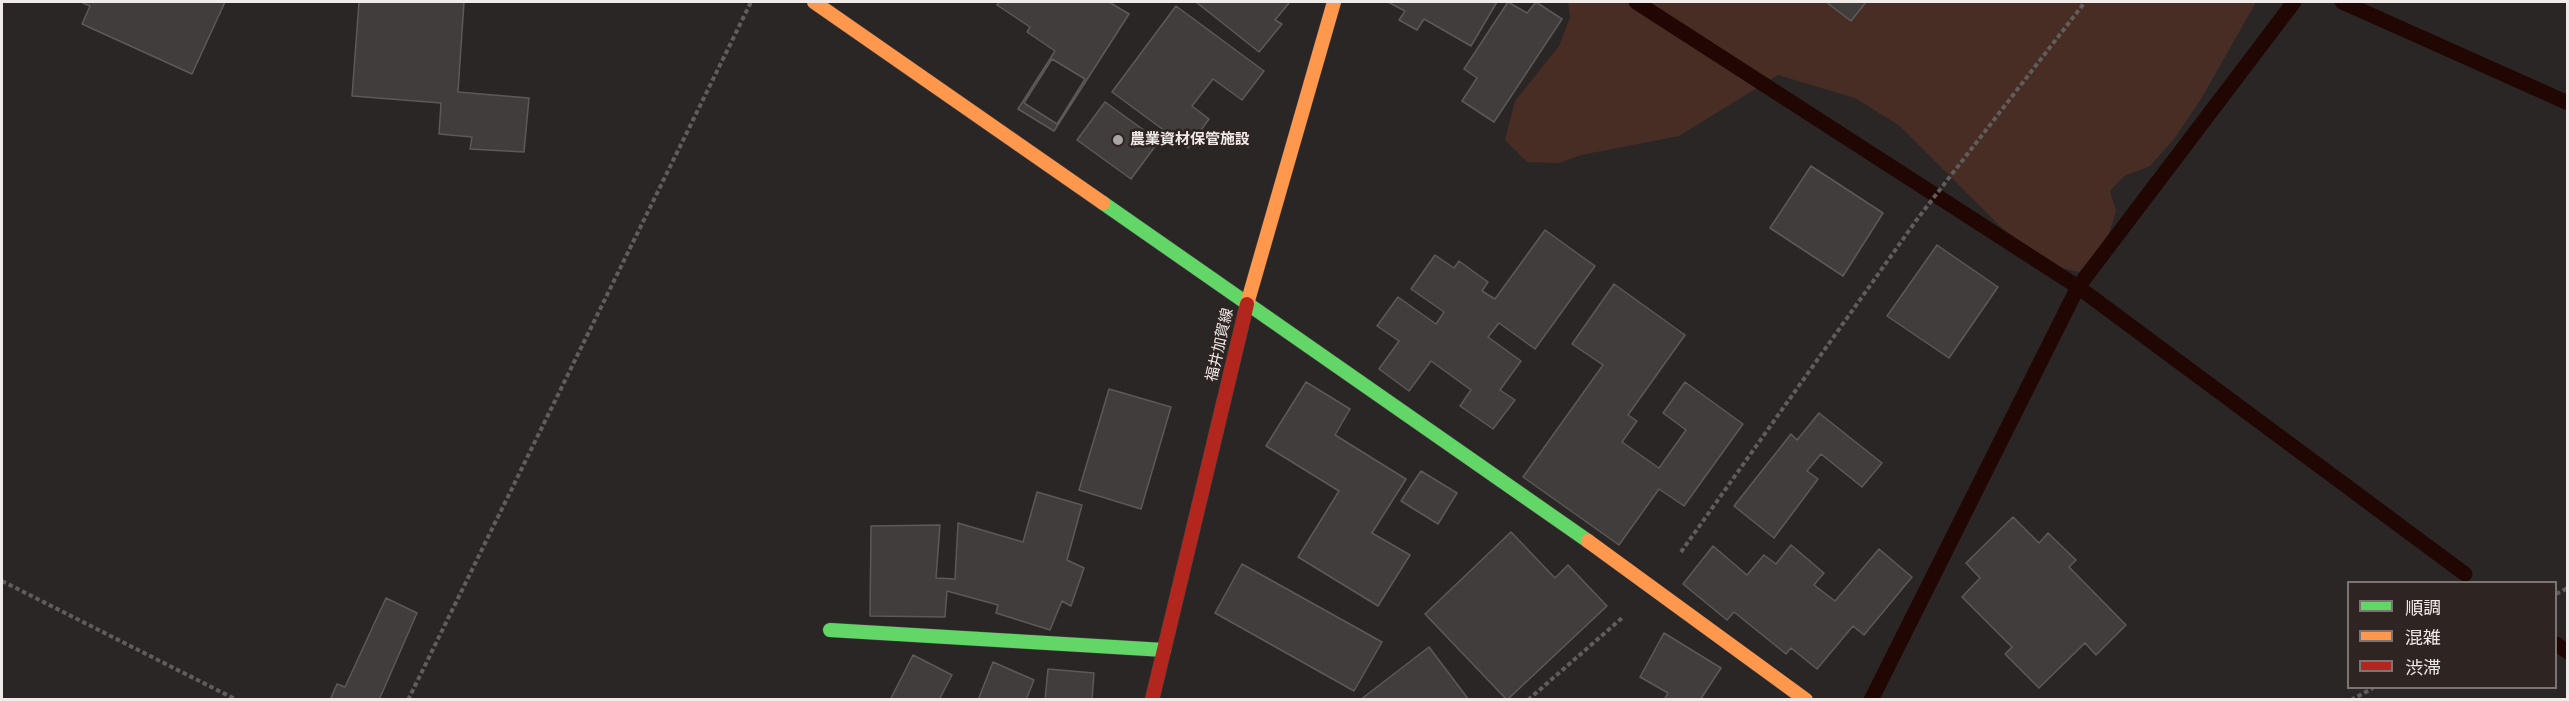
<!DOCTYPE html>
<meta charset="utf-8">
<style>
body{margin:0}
#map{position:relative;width:2569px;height:701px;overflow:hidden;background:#2b2626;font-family:"PT Sans","Noto Sans JP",sans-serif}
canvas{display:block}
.frame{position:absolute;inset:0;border:3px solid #f0eae8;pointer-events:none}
.legend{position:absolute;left:2347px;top:581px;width:210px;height:108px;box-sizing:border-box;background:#2e2523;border:2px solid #7c7472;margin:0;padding:8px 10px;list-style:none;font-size:18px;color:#f0eae8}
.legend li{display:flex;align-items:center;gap:12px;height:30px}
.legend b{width:30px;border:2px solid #7c7472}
</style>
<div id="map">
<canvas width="2569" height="701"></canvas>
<div class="frame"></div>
<ul class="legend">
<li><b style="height:8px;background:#63d668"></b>順調</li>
<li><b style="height:8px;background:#ff974d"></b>混雑</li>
<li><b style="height:8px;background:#b3261e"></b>渋滞</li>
</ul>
</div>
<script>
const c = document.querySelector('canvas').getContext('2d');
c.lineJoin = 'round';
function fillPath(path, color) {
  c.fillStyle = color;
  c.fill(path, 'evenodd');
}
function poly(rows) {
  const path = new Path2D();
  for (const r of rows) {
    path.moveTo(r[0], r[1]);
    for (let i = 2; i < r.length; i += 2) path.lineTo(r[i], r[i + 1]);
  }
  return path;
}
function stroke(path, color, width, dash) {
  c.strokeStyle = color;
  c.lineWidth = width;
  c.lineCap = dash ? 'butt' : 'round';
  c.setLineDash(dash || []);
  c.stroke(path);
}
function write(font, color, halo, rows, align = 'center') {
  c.font = font + ' "PT Sans","Noto Sans JP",sans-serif';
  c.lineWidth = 5;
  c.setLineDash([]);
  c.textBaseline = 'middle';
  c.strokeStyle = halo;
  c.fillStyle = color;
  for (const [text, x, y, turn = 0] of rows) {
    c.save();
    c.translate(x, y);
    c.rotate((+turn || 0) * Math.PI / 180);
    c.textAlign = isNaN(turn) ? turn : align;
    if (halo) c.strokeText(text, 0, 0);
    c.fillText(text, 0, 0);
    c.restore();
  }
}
fillPath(poly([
 [1568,2,2256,2,2201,99,2174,139,2150,166,2124,176,2110,191,2116,211,2106,244,2079,272,2048,265,2003,229,1900,126,1855,98,1778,75,1679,136,1581,155,1559,163,1527,162,1505,140,1515,101,1559,46,1570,18]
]), '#482d24');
stroke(poly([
 [1636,2,2078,287,2465,574],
 [2342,2,2568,103],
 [2556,644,2568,652],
 [1871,700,2078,287,2294,2]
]), '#210703', 15);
const building = poly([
 [81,2,225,2,192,74,82,24,90,6,81,2],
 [359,2,464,2,458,92,529,98,524,152,470,149,472,137,439,134,441,103,352,96,359,2],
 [999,2,1109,2,1129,14,1054,131,1018,109,1055,51,1027,32,1030,27,997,5,999,2],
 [1196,2,1287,2,1289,3,1275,20,1282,24,1259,52,1196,2],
 [1388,2,1497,2,1471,46,1424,19,1417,30,1399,20,1405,11,1388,2],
 [1508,2,1527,13,1536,2,1562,19,1494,122,1462,101,1477,78,1464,69,1508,2],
 [1826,2,1866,2,1851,21,1826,2],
 [1176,6,1264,71,1242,100,1213,79,1192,106,1209,119,1188,148,1112,92,1176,6],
 [1052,59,1085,79,1057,124,1024,103,1052,59],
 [1105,102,1159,141,1131,179,1077,140,1105,102],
 [1811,166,1883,213,1843,276,1770,228,1811,166],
 [1545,230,1595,266,1535,349,1499,323,1488,337,1521,361,1500,390,1515,400,1493,429,1460,406,1471,390,1431,361,1409,391,1379,369,1399,341,1377,326,1398,297,1436,324,1444,312,1411,289,1435,255,1454,268,1459,261,1488,282,1482,291,1495,299,1545,230],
 [1937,245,1998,287,1949,358,1887,316,1937,245],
 [1614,284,1685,335,1628,415,1637,421,1622,442,1659,468,1686,430,1663,413,1685,382,1743,424,1684,506,1659,489,1619,545,1523,477,1603,365,1572,344,1614,284],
 [1306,382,1350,409,1335,435,1406,479,1372,533,1410,555,1378,606,1298,557,1339,491,1266,446,1306,382],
 [1109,389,1171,407,1141,509,1079,490,1109,389],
 [1819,413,1882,463,1862,487,1821,454,1807,471,1818,479,1774,538,1734,506,1791,434,1797,440,1819,413],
 [1421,471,1457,493,1438,524,1401,501,1421,471],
 [1037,492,1082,505,1067,560,1084,568,1071,606,1062,601,1050,630,996,613,998,605,947,591,945,617,870,616,871,526,940,525,936,578,955,579,958,523,1023,542,1037,492],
 [2013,517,2039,543,2048,533,2076,560,2069,567,2126,625,2096,655,2085,643,2039,688,2005,654,2012,647,1962,597,1980,578,1966,563,2013,517],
 [1511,532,1555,578,1568,565,1607,606,1507,700,1425,614,1511,532],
 [1791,545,1824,573,1814,585,1835,601,1879,549,1912,577,1864,635,1853,626,1817,669,1791,648,1786,654,1734,612,1727,620,1683,584,1713,546,1747,575,1764,555,1776,564,1791,545],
 [1242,564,1382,642,1354,691,1215,613,1242,564],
 [386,598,417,613,379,700,330,700,337,684,345,687,386,598],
 [1664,633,1721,668,1700,700,1664,700,1668,693,1640,677,1664,633],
 [1429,647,1469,700,1360,700,1429,647],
 [913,655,952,675,939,700,890,700,913,655],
 [993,662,1034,680,1026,700,978,700,993,662],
 [1048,669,1094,673,1092,700,1045,700,1048,669]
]);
fillPath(building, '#413d3d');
stroke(building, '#5d5959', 1.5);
const fast = poly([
 [1103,203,1588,541],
 [830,630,1164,650]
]);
const slow = poly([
 [814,2,1103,203],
 [1247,304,1334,2],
 [1588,541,1806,700]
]);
const jam = poly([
 [1152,700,1247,304]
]);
stroke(fast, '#484442', 15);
stroke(slow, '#484442', 15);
stroke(jam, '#484442', 15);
stroke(poly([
 [1681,552,1918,218,2085,2],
 [2,581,237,700],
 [2556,594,2568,588],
 [408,700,751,2],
 [1528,700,1622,618],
 [2351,700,2373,688]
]), '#615d5c', 4, [4.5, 3]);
stroke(fast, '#63d668', 14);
stroke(slow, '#ff974d', 14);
stroke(jam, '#b3261e', 14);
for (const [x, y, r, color] of [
 [1118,140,6,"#aba5a4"]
]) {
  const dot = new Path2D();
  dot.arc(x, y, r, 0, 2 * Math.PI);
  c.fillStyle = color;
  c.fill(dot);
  stroke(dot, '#2e2523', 2);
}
write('bold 15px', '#f0eae8', '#2e2523', [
 ["農業資材保管施設",1130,140]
], 'left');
write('15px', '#f0eae8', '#2e2523', [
 ["福井加賀線",1220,345,-77]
]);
</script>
